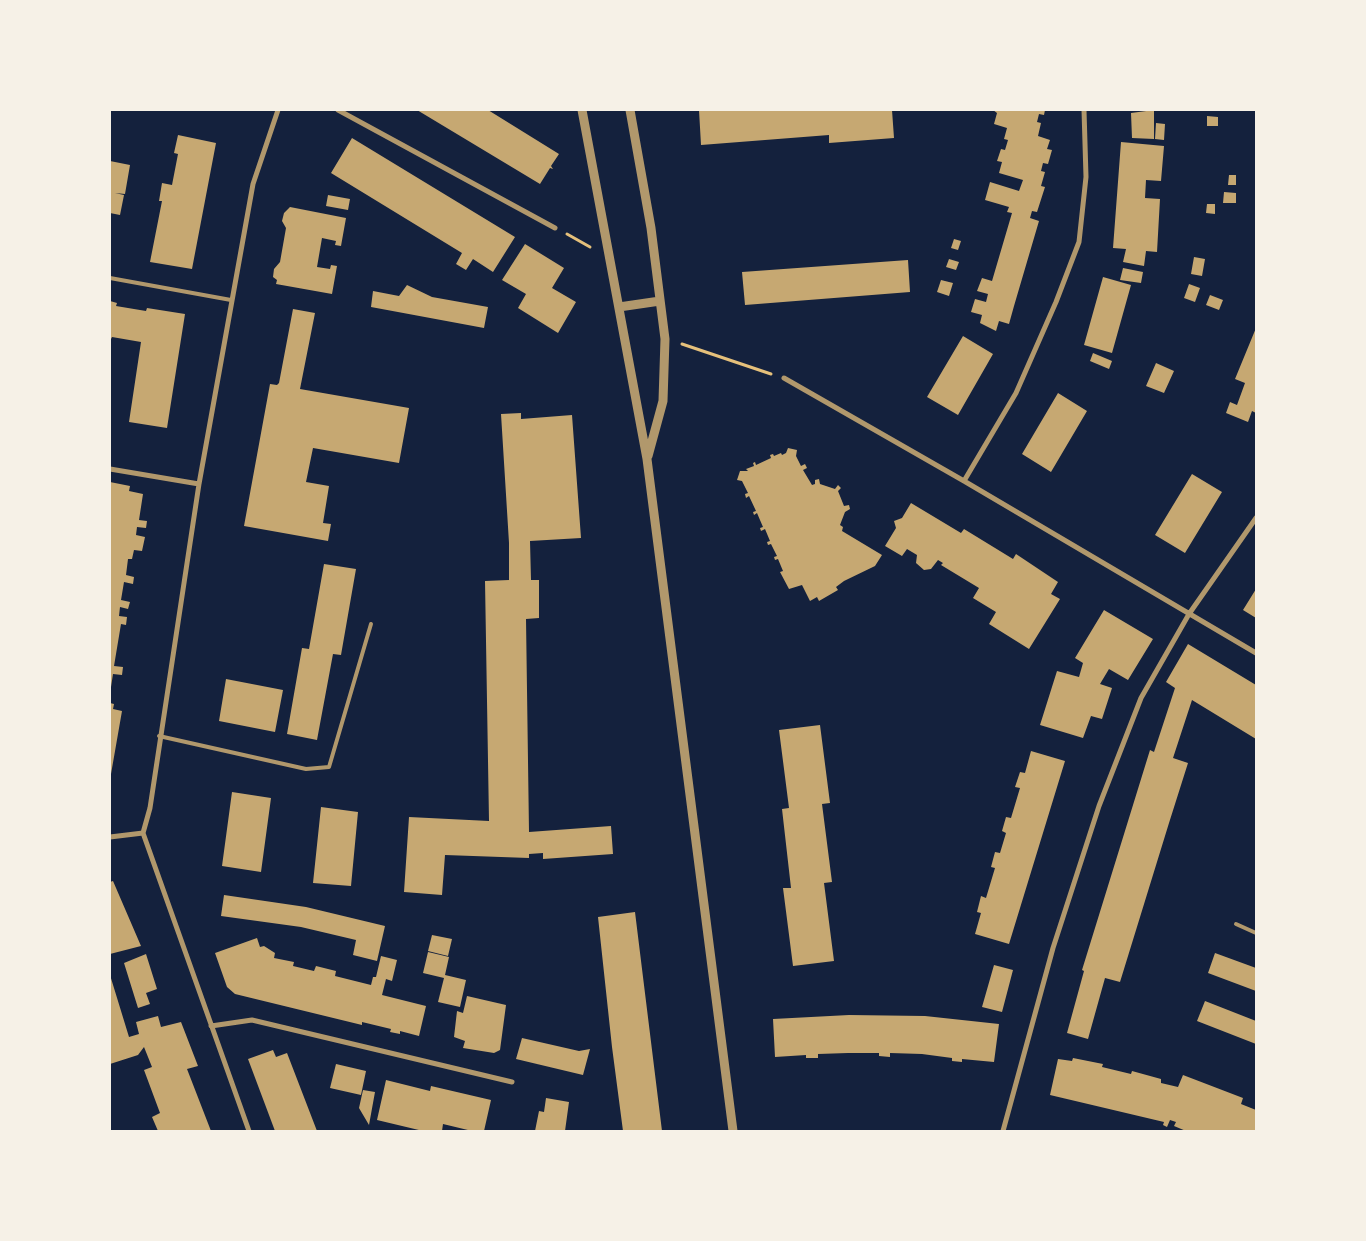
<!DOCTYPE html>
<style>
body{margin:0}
#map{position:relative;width:1366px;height:1241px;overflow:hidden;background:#14213d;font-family:"Nunito Sans",sans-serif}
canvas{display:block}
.frame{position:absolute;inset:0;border:111px solid #f6f1e7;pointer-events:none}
</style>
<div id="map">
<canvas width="1366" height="1241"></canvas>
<div class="frame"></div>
</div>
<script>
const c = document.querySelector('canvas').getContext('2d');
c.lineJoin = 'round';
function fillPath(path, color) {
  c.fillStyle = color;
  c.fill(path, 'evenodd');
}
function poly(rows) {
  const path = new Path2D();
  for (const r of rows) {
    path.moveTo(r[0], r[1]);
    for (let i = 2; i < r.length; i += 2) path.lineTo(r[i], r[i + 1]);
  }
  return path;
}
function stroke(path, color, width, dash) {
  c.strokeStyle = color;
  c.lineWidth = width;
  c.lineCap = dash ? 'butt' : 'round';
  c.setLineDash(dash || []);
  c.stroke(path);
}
fillPath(poly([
 [417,110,488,110,559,154,551,166,553,169,550,168,540,184],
 [699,110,892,110,894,138,829,143,829,135,701,145],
 [993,110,1045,110,1044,115,1039,114,1037,122,1041,123,1038,136,1050,140,1047,149,1052,150,1048,164,1043,163,1041,171,1045,172,1041,186,1045,187,1037,212,1032,211,1030,218,1039,221,1014,306,1009,324,999,321,996,331,980,323,982,315,971,312,975,299,986,302,988,294,977,291,982,278,992,281,1012,213,1007,212,1009,207,985,200,990,182,1019,191,1023,180,999,173,1002,162,997,161,1001,149,1005,150,1008,140,1004,139,1007,128,994,124,997,113],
 [1154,110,1154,139,1132,138,1131,113],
 [1207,116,1218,117,1218,126,1207,126],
 [1156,123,1165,124,1164,140,1155,139],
 [178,135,216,143,192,269,150,262,162,201,159,201,162,183,172,185,178,154,174,153],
 [352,138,515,237,493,272,473,259,466,270,456,264,462,253,331,173],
 [1121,142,1164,146,1161,181,1146,180,1145,198,1160,199,1157,252,1146,251,1144,266,1123,262,1126,249,1113,248],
 [110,161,130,165,125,194,115,193,124,195,120,215,110,213],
 [1229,175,1236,175,1236,185,1228,185],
 [1224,192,1236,193,1236,203,1223,203],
 [328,195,350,199,348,210,326,206],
 [1207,204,1215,204,1215,214,1206,213],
 [290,207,346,218,341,246,335,245,336,241,322,238,317,267,330,269,331,265,337,266,332,294,276,284,277,280,273,277,274,269,280,262,286,228,282,221,284,213],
 [954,239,961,241,958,250,951,248],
 [525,244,564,268,552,288,576,302,558,333,518,308,526,294,502,280],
 [1194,257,1205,259,1202,276,1191,274],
 [949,259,959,262,956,270,946,267],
 [908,260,910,292,745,305,742,272],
 [1123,268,1143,272,1141,283,1120,280],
 [1103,277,1131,285,1112,353,1084,345],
 [941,280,953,283,949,296,937,292],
 [1189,284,1200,288,1195,302,1184,298],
 [407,285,432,297,488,307,484,328,371,307,373,291,399,296],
 [1210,295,1223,300,1219,310,1206,305],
 [110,301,117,303,116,306,146,311,147,308,185,314,167,428,129,422,141,342,112,337,110,341],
 [293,309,315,313,300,389,409,408,399,463,313,448,306,482,329,486,323,523,331,524,328,541,244,526,270,384,277,385,279,383],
 [1256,328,1256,413,1252,411,1248,422,1226,413,1230,402,1237,405,1245,383,1235,379],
 [963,336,993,354,958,415,927,397],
 [1093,353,1112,361,1109,369,1090,361],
 [1156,363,1174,371,1164,393,1146,386],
 [1058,393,1087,411,1051,472,1022,454],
 [521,413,521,419,572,415,581,538,530,541,531,580,539,580,539,618,526,619,529,832,611,826,613,854,543,859,543,853,529,854,529,858,445,855,442,895,404,892,409,817,489,821,485,581,509,580,509,543,501,414],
 [788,448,797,450,796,456,801,466,805,464,807,468,803,470,812,485,815,484,815,480,819,479,820,484,835,489,838,485,841,488,838,491,844,506,849,505,850,509,845,512,840,525,843,527,842,531,882,555,875,566,844,581,836,587,838,590,819,601,817,597,810,601,802,585,789,589,780,572,783,571,778,559,775,560,774,557,777,556,771,544,768,545,767,542,770,541,765,529,761,531,760,528,763,527,757,513,754,515,753,512,756,511,749,496,746,498,745,494,748,493,742,481,737,480,740,471,748,471,746,469,754,466,753,463,755,462,756,465,771,458,770,455,773,454,774,456,781,453,782,455,786,453],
 [1192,474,1222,492,1185,553,1155,535],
 [110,482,130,486,129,491,143,494,139,520,147,521,146,528,137,527,136,535,145,537,142,551,134,550,132,559,128,559,126,575,134,577,133,584,124,582,121,600,130,602,128,609,120,607,119,616,127,617,126,625,121,624,114,666,123,667,122,675,113,674,111,687],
 [911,503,961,533,964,529,1013,559,1016,554,1058,582,1051,594,1060,599,1029,649,989,624,996,612,973,598,979,588,941,565,943,563,938,560,931,569,924,570,916,563,917,555,907,549,902,556,885,546,896,528,894,521,902,518],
 [324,564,356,569,341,655,333,654,317,740,287,734,302,648,309,649],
 [1256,589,1256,618,1243,610],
 [1104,610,1153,639,1128,680,1109,669,1100,684,1112,688,1102,719,1091,716,1083,738,1040,725,1057,671,1079,677,1083,663,1075,658],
 [1188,644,1256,685,1256,739,1192,700,1173,758,1188,763,1169,823,1120,982,1105,978,1088,1039,1067,1033,1084,971,1082,970,1150,750,1154,752,1175,688,1166,682],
 [226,679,283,690,275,732,219,721],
 [110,703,114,704,113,709,122,711,111,774],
 [820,725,830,803,822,804,832,882,824,883,834,961,793,966,783,888,791,888,782,809,789,808,779,730],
 [1031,751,1065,761,1009,944,975,934,981,913,977,912,981,896,986,898,995,868,991,867,995,852,1000,853,1006,833,1002,831,1006,817,1011,818,1020,788,1015,787,1020,772,1025,773],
 [232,792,271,798,261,872,222,866],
 [321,807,358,812,351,886,313,883],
 [113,881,141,946,110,954,110,882],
 [224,895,306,907,385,926,377,961,353,955,356,940,301,927,221,916],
 [635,912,643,977,662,1131,623,1131,612,1047,598,917],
 [432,935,452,939,448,956,428,951],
 [257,938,260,947,264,946,275,953,274,958,294,962,293,966,314,971,316,966,336,971,335,976,371,985,373,977,376,977,381,956,397,960,392,981,386,979,382,995,426,1006,419,1036,400,1031,400,1034,390,1032,391,1029,362,1022,362,1025,235,994,227,987,215,953],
 [428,952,449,957,445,975,466,980,460,1007,438,1002,444,978,423,973],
 [1215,953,1256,968,1256,991,1208,973],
 [146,954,157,989,146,993,150,1004,138,1008,124,963],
 [994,965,1013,970,1002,1012,982,1007],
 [110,975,129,1037,139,1034,136,1022,158,1016,161,1027,181,1022,198,1066,187,1069,211,1131,158,1131,152,1117,160,1113,144,1070,152,1067,144,1047,138,1055,110,1064],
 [467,996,506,1005,500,1050,494,1053,463,1048,465,1041,454,1037,457,1011,463,1013],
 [1205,1001,1256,1021,1256,1044,1197,1021],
 [849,1015,925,1016,999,1024,994,1062,962,1059,962,1062,952,1061,952,1058,922,1054,890,1053,890,1057,879,1056,879,1053,848,1053,818,1054,818,1058,806,1058,806,1055,775,1057,773,1019],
 [522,1038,579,1051,590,1049,583,1075,516,1059],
 [273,1050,276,1057,287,1053,317,1131,275,1131,248,1059],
 [1073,1058,1103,1064,1102,1067,1131,1074,1132,1071,1161,1079,1161,1083,1178,1087,1183,1075,1243,1098,1241,1104,1256,1110,1256,1131,1186,1131,1174,1126,1176,1122,1170,1120,1167,1127,1163,1125,1164,1122,1050,1095,1058,1059,1072,1061],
 [336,1064,366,1071,361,1095,330,1088],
 [386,1080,430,1091,431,1086,491,1100,484,1131,472,1131,443,1124,442,1131,423,1131,377,1120],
 [363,1090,375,1092,369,1125,359,1108],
 [546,1098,569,1102,565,1131,535,1131,539,1111,544,1112]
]), '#c6a872');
stroke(poly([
 [567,234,590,247],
 [682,344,771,374]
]), '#e5c07b', 3);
stroke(poly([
 [110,278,231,300],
 [159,736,306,769,329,767,371,624],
 [1236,924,1256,933]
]), '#b1986c', 4);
stroke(poly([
 [338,110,555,228],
 [784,378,964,481,1256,653],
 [110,469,199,484],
 [964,481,1016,393,1056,302,1079,242,1086,177,1084,110],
 [110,837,143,833],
 [211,1026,252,1020,512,1082],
 [249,1131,143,833,150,808,199,484,253,184,278,110],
 [1003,1131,1053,948,1099,806,1141,698,1189,614,1256,518]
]), '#b1986c', 5);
stroke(poly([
 [582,110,647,459,733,1131],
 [630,110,651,228,665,339,663,401,648,456],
 [619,307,660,301]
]), '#b1986c', 9);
</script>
